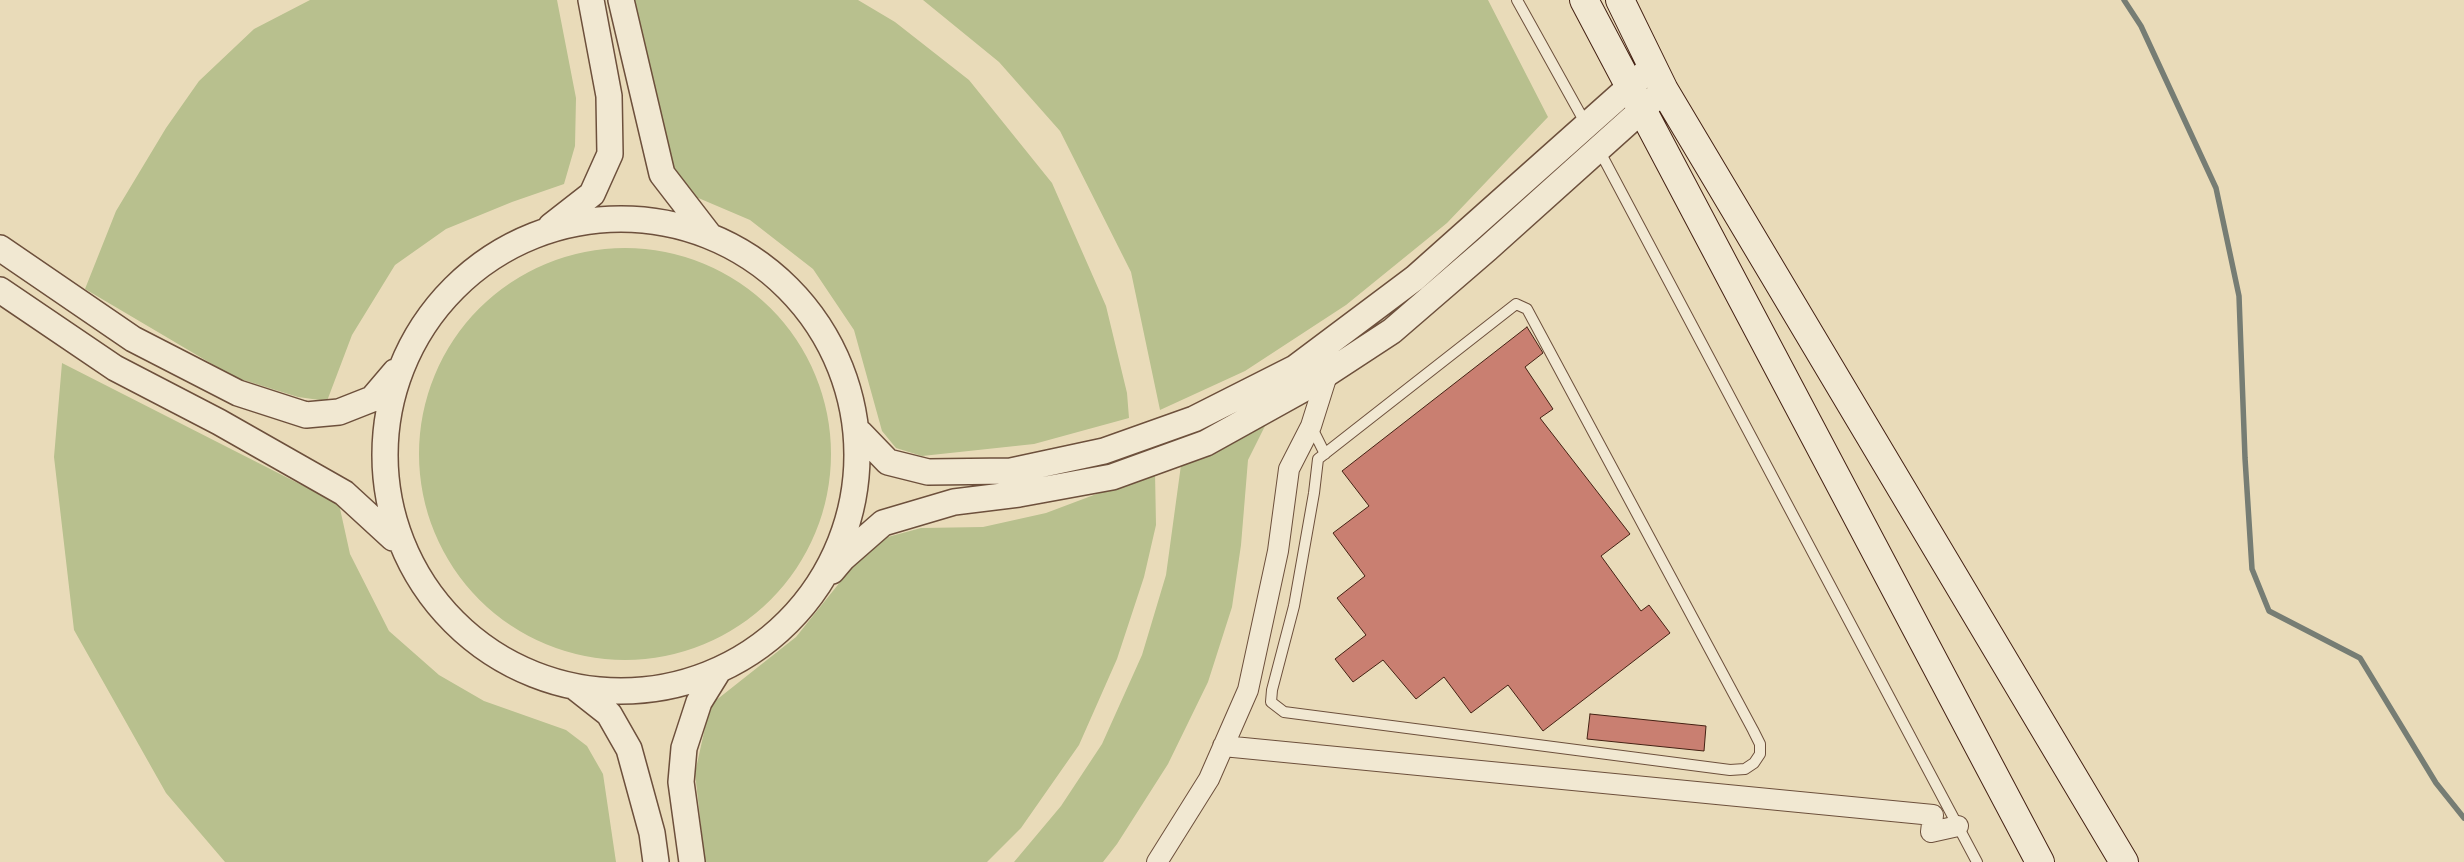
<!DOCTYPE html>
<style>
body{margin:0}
canvas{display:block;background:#e9dbb9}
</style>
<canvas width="2464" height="862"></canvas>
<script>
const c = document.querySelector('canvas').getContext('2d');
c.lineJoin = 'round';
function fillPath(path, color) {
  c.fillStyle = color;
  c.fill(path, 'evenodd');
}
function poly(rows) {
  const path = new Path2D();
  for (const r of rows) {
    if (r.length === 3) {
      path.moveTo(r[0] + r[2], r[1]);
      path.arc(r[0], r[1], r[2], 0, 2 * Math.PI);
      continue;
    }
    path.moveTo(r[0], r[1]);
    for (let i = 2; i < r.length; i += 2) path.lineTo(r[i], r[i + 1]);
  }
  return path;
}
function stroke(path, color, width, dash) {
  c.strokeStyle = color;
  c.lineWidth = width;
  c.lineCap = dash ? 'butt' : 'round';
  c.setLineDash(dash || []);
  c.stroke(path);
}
fillPath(poly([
 [310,0,557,0,576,98,575,146,564,184,512,202,446,229,395,265,352,335,327,401,298,397,234,377,85,289,116,211,166,128,199,81,254,29],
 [632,0,858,0,895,22,969,80,1052,183,1106,306,1127,393,1129,418,1034,444,922,456,896,448,882,431,854,330,813,269,750,220,696,197,672,171],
 [923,0,1488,0,1548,117,1447,223,1346,305,1245,371,1160,410,1131,272,1060,131,999,62],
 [625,454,206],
 [62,363,339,504,350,554,389,631,439,675,484,701,566,730,587,746,603,774,616,862,225,862,166,793,74,630,54,457],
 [1270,416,1248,460,1241,545,1232,607,1208,682,1168,764,1117,844,1103,862,1014,862,1061,806,1102,744,1142,655,1166,575,1181,465],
 [1155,472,1156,525,1144,577,1117,659,1079,745,1021,828,987,862,705,862,695,773,710,705,796,637,873,541,921,528,983,527,1046,513]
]), '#b8c08e');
stroke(poly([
 [2124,0,2141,26,2216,188,2239,296,2245,458,2252,569,2269,611,2360,658,2436,783,2464,818]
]), '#767d74', 5.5);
const building = poly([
 [1527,327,1543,353,1525,367,1553,409,1540,418,1630,534,1601,556,1641,611,1649,605,1670,633,1543,731,1508,685,1471,713,1444,677,1416,699,1383,660,1353,682,1335,659,1366,635,1337,598,1365,576,1333,533,1369,506,1342,471,1527,327],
 [1590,714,1706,726,1704,751,1587,739,1590,714]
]);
fillPath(building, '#c97f71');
stroke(building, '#442113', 1);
const service = poly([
 [1517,0,1587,126],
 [1598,148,1977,862],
 [1516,304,1527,309,1753,730,1760,744,1760,754,1754,763,1745,769,1730,770,1284,712,1271,702,1272,690,1294,606,1314,493,1318,459,1516,304],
 [1311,426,1325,454]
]);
const minor = poly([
 [1223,746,1933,815,1931,832,1958,826],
 [1157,862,1209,779,1248,690,1278,551,1289,469,1311,426,1328,372]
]);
const tertiary = poly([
 [621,0,662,174,709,235],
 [621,455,236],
 [551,226,592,194,610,154,609,96,591,0],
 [0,248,133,339,238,393,306,415,339,412,372,399,395,372],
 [0,290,115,368,219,422,344,493,393,538],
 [860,433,888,462,928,472,1011,471,1104,451,1194,419,1295,368,1415,278,1644,74],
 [832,571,843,558,883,523,954,502,1019,494,1112,477,1206,443,1305,388,1392,331,1487,249,1664,90],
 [576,688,609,714,629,749,652,833,656,862],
 [692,862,681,782,684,748,699,702,717,673]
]);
const secondary = poly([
 [1584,0,2040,862],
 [1620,0,1664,90,2124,862]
]);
stroke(service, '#6d503c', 12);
stroke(minor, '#6d503c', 22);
stroke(tertiary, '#6d503c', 28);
stroke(secondary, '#442113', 30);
stroke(service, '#f1e8d2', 10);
stroke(minor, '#f1e8d2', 20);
stroke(tertiary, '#f1e8d2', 25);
stroke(secondary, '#f1e8d2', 28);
</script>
